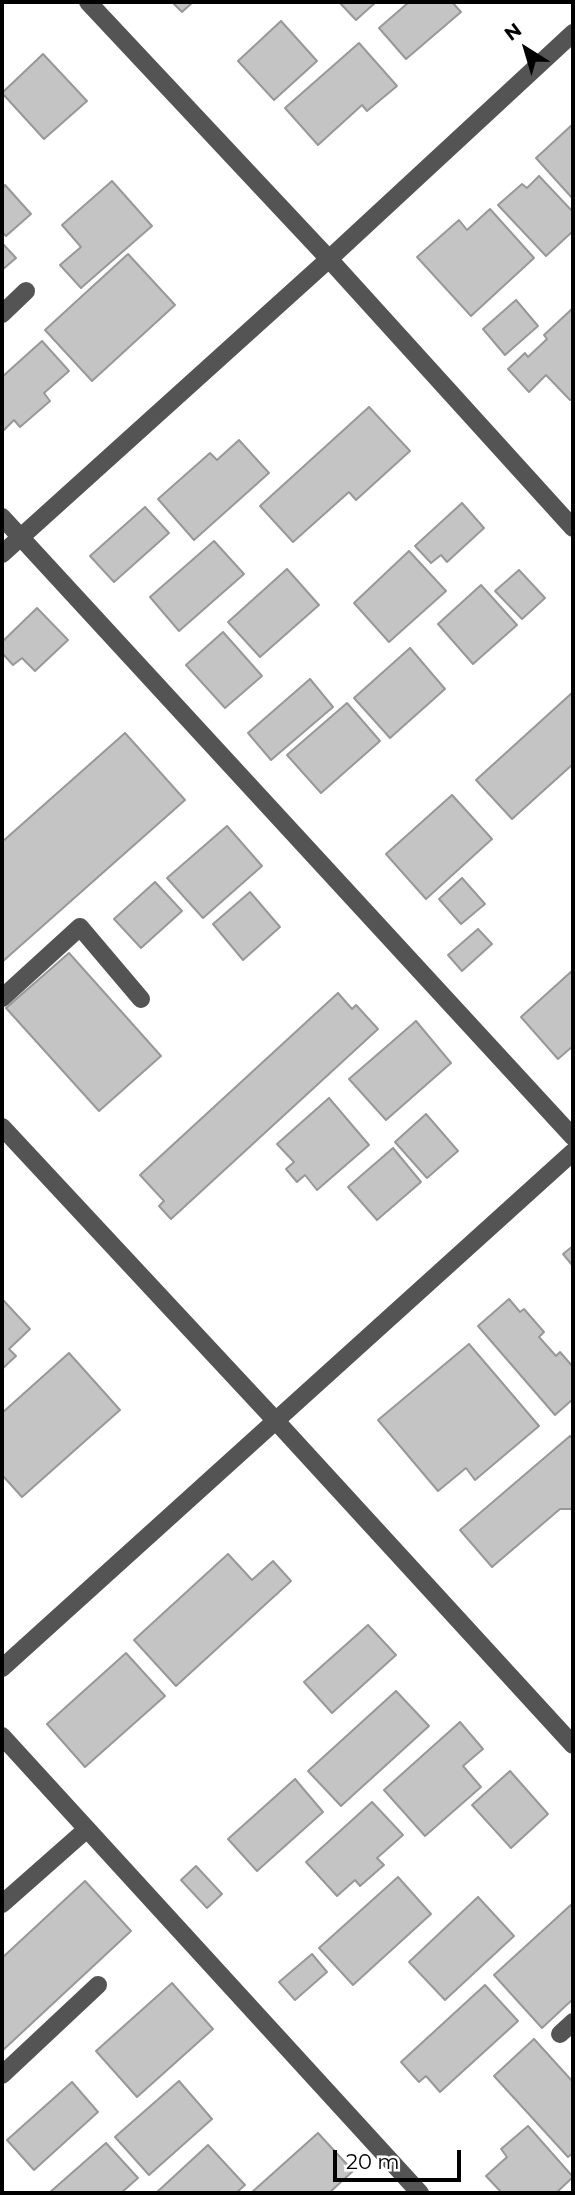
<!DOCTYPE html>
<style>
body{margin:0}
#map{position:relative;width:575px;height:2195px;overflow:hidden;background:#fff;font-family:Montserrat,sans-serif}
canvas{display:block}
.frame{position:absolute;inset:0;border:4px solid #000;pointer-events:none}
.north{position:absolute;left:491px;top:14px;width:70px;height:70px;-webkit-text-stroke:5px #fff;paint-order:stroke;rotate:323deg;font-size:19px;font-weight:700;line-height:28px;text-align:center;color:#000}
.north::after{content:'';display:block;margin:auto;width:24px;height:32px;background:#000;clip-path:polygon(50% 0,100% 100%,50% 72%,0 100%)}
.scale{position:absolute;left:333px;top:2150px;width:128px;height:32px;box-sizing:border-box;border:4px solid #000;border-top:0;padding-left:9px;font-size:21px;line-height:24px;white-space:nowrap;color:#000;-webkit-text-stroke:5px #fff;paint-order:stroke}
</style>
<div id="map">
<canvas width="575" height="2195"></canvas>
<div class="frame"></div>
<div class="north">N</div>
<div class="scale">20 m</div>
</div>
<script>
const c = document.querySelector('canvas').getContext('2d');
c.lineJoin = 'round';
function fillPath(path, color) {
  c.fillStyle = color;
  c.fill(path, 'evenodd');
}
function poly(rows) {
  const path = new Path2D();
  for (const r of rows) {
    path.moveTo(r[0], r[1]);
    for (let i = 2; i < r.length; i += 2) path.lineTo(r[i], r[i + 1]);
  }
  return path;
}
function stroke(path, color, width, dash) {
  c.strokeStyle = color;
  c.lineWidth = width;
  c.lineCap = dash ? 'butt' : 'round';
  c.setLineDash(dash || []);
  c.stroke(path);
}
const building = poly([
 [172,2,193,2,182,12,172,2],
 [339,2,376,2,356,20,339,2],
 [409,2,452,2,461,12,406,59,379,28,409,2],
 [281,21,317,61,274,100,238,61,281,21],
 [359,43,397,86,367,111,362,105,318,145,285,108,359,43],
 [43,54,87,101,44,139,2,93,43,54],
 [573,124,573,199,536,158,573,124],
 [539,176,573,212,573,231,546,256,498,205,522,184,527,188,539,176],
 [112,181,152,226,81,288,60,265,81,247,62,225,112,181],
 [5,185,31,214,6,236,2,232,2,189,5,185],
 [490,209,534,258,471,316,417,257,459,220,467,230,490,209],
 [2,243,16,258,2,270,2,243],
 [128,254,175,305,92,381,45,330,128,254],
 [516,300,538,326,505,355,483,329,516,300],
 [573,308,573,398,570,400,546,375,529,392,508,369,525,353,528,357,547,339,544,335,573,308],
 [42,341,69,371,44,393,50,401,20,427,14,420,2,432,2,377,42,341],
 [369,407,410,451,356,500,349,492,293,542,260,506,369,407],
 [239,440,269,473,194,540,158,499,210,453,217,460,239,440],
 [462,503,484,528,447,562,441,555,431,563,415,546,462,503],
 [145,507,169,533,114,582,90,556,145,507],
 [214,541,244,574,179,631,150,597,214,541],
 [409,551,446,591,389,642,354,603,409,551],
 [287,569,319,605,260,657,228,622,287,569],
 [519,570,545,598,522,619,495,591,519,570],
 [481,585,517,625,473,664,438,624,481,585],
 [37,608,68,640,35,671,22,658,13,665,2,653,2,642,37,608],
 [223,632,262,676,225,708,186,665,223,632],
 [410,648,445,689,390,738,354,698,410,648],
 [310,679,333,707,271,760,248,733,310,679],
 [573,692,573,764,512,819,476,780,573,692],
 [347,703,380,741,321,793,287,755,347,703],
 [125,733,185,800,2,962,2,842,125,733],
 [452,795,492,839,426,899,386,854,452,795],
 [227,826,262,866,203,918,167,878,227,826],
 [462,878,485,904,461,924,439,899,462,878],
 [155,882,182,911,141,948,114,919,155,882],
 [250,892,280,927,243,960,213,924,250,892],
 [478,929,492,944,462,971,448,955,478,929],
 [69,953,161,1056,99,1111,6,1008,69,953],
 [573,970,573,1046,558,1059,521,1017,573,970],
 [338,993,352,1009,356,1005,378,1029,171,1219,159,1206,164,1201,140,1175,338,993],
 [416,1021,451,1063,386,1120,349,1079,416,1021],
 [329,1098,369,1145,317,1190,305,1175,297,1182,286,1169,294,1162,277,1144,329,1098],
 [426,1114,458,1151,427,1178,395,1142,426,1114],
 [393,1148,421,1182,377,1220,348,1187,393,1148],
 [573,1246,573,1266,563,1254,573,1246],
 [509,1299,520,1312,524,1309,544,1332,539,1337,556,1356,560,1352,573,1367,573,1399,555,1415,478,1326,509,1299],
 [3,1300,30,1329,9,1349,16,1356,2,1369,3,1300],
 [469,1344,539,1426,475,1480,466,1468,438,1491,378,1420,469,1344],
 [69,1353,120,1410,22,1497,2,1475,2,1413,69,1353],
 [570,1436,573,1440,573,1509,560,1509,492,1567,460,1530,570,1436],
 [228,1554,252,1580,273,1561,291,1581,176,1686,134,1640,228,1554],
 [368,1625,396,1655,332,1713,304,1682,368,1625],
 [126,1653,165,1696,85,1767,47,1724,126,1653],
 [396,1691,429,1726,341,1806,308,1771,396,1691],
 [460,1722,483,1749,463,1766,481,1787,425,1836,384,1790,460,1722],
 [510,1771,548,1814,511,1848,472,1805,510,1771],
 [295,1779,323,1812,257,1871,228,1839,295,1779],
 [372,1802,403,1835,377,1858,384,1865,360,1886,355,1880,337,1896,306,1862,372,1802],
 [196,1866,222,1894,207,1908,181,1880,196,1866],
 [398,1877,431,1914,353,1985,319,1948,398,1877],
 [85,1881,131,1931,2,2051,2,1958,85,1881],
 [478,1897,514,1936,445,2000,409,1962,478,1897],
 [573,1903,573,1999,542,2028,494,1975,573,1903],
 [312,1954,327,1972,295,2000,279,1982,312,1954],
 [172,1983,213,2029,137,2097,96,2051,172,1983],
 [485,1985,518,2021,440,2092,426,2076,419,2082,401,2062,485,1985],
 [534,2039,573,2082,573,2153,568,2157,494,2076,534,2039],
 [179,2081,212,2119,149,2175,115,2137,179,2081],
 [72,2082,98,2112,34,2170,7,2140,72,2082],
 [528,2126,573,2177,556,2193,502,2193,486,2176,507,2157,501,2149,528,2126],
 [318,2133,353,2171,329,2193,251,2193,318,2133],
 [106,2143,138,2178,121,2193,49,2193,106,2143],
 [208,2145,245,2185,236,2193,156,2193,208,2145]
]);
fillPath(building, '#c4c4c4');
stroke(building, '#989898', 2);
stroke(poly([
 [88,2,329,259,573,528],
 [2,314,26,291],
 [2,517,573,1137],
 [2,554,329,259,573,33],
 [2,998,80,927,141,999],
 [2,1127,276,1421,573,1745],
 [2,1668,573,1152],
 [2,1736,420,2193],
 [2,1904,87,1829],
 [560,2034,573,2022],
 [2,2075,98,1985]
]), '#545454', 18);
</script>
